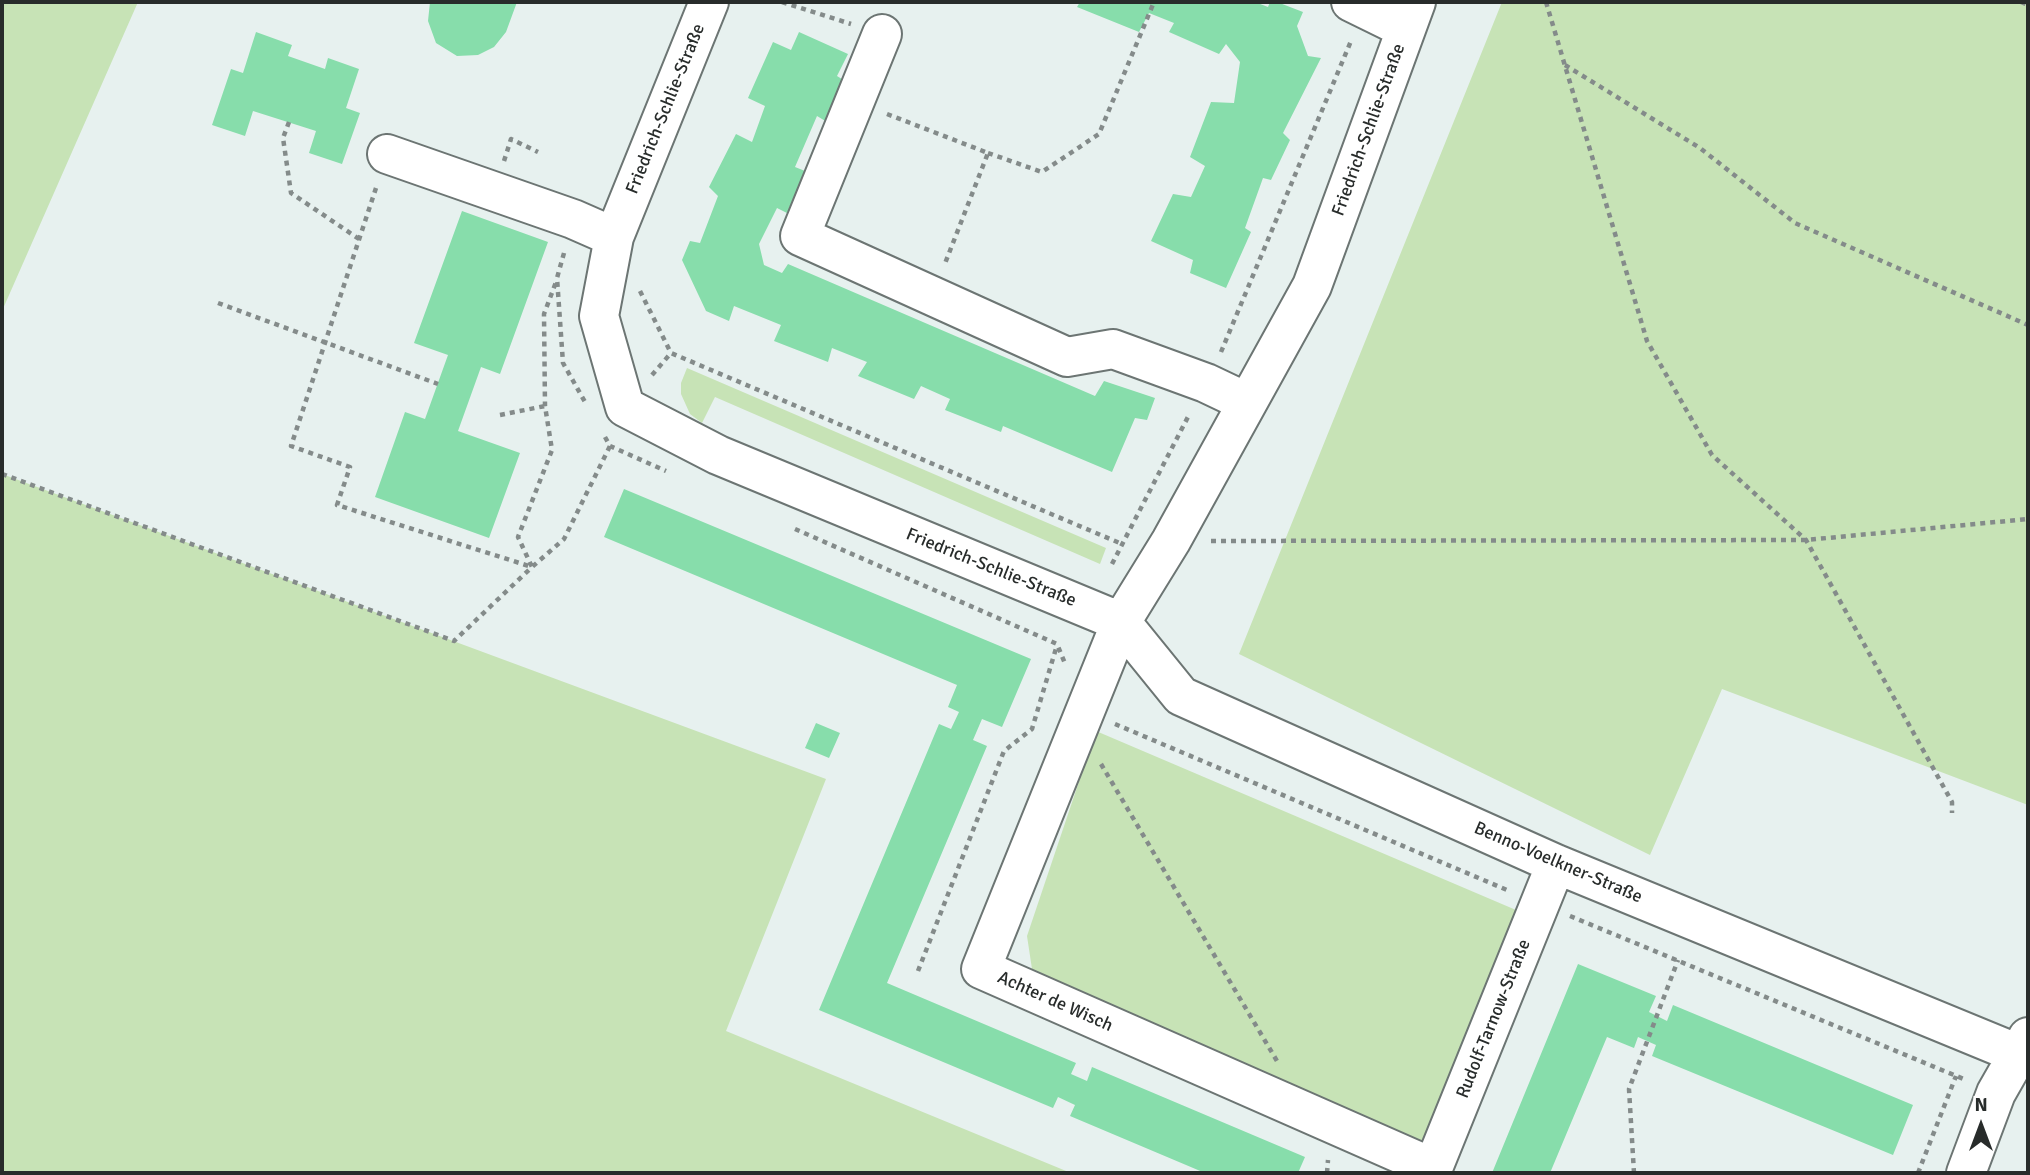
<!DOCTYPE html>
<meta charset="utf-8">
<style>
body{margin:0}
#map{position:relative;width:2030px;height:1175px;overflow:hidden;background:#e7f1ef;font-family:Signika,sans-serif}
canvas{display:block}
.frame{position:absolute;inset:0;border:4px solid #282c2b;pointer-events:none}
.north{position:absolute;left:1946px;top:1091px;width:70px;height:70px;-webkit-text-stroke:5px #fff;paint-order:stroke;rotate:0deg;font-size:19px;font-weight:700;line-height:28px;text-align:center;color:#282c2b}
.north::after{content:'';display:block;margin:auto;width:24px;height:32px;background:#282c2b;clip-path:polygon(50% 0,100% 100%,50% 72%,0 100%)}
</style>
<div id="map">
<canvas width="2030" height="1175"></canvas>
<div class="frame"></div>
<div class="north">N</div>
</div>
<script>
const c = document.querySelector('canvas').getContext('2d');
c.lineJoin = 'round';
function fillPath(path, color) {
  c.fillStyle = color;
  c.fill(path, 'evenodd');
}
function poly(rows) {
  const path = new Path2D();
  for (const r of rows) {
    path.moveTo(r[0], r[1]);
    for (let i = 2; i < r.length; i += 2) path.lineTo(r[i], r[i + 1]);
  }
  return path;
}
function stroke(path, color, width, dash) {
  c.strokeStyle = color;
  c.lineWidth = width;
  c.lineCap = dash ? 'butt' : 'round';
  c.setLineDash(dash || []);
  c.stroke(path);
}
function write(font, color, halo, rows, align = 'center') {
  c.font = font + ' Signika,sans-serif';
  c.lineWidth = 6;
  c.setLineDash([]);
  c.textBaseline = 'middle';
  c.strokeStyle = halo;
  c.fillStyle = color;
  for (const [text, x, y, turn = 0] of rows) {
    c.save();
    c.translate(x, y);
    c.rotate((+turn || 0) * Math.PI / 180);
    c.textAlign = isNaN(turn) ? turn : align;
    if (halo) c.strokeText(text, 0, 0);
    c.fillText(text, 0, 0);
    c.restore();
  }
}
fillPath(poly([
 [2,2,138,2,2,311],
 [1502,2,2028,2,2028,805,1722,689,1650,855,1239,654],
 [687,368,1106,548,1100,564,715,397,702,423,690,414,681,394,681,383],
 [2,474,826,779,726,1031,1071,1173,2,1173],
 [1096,731,1516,910,1423,1143,1032,969,1027,936]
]), '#c7e3b6');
fillPath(poly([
 [430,2,517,2,506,32,494,47,478,55,457,56,436,43,428,21],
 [1080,2,1255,2,1268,7,1270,2,1277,2,1303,12,1297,26,1308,56,1321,58,1283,133,1290,140,1271,180,1263,178,1245,228,1251,232,1226,288,1190,273,1193,260,1151,241,1173,194,1191,197,1205,166,1190,157,1211,102,1234,103,1240,62,1226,44,1219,54,1169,32,1174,23,1149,13,1139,32,1077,7],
 [256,32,292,45,288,56,325,69,328,58,359,69,346,108,360,113,342,164,309,153,316,131,253,111,245,136,212,125,231,69,243,73],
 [799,32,848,54,837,76,845,81,827,122,817,116,795,167,805,171,787,213,777,208,759,244,764,265,782,273,788,264,1095,396,1104,381,1155,398,1147,420,1135,418,1112,472,1003,426,1001,432,945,410,950,399,921,386,914,399,858,376,867,362,832,348,828,362,774,341,781,325,734,306,729,321,706,311,682,260,690,241,700,243,718,196,709,187,736,134,752,142,765,106,748,98,773,42,791,50],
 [462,211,548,242,500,374,481,367,458,431,520,453,489,538,375,497,405,412,425,419,448,355,414,343],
 [624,489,1031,659,1002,727,982,719,973,740,987,746,887,983,1076,1063,1071,1074,1087,1081,1092,1067,1305,1157,1298,1173,1205,1173,1070,1116,1075,1105,1058,1097,1053,1108,819,1010,939,724,951,729,959,712,948,707,957,685,604,537],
 [816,723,840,733,829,758,805,748],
 [1578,964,1656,996,1649,1012,1667,1021,1673,1005,1913,1105,1893,1155,1652,1056,1656,1045,1638,1037,1634,1048,1607,1037,1550,1173,1492,1173]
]), '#87ddab');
const minor = poly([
 [709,2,614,237,599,316,625,407,718,455,1121,622,1181,696,1556,864,2028,1058],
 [1351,2,1406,29],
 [1416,2,1312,286,1171,541,1121,622,981,969,1433,1168],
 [882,34,800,236,1067,357,1113,349,1206,383,1246,402],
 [387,154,573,219,614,237],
 [1431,1173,1556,864],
 [1966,1173,1996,1093,2028,1037]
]);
stroke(minor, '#6c7573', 42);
stroke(poly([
 [782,2,851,24],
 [1546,2,1647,341,1712,455,1806,540,1952,802,1952,813],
 [2021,2,2028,5],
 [1565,65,1700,148,1795,223,2028,325],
 [887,114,988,153,944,266],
 [289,122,283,138,291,193,359,239],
 [988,153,1042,172,1099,134,1154,2],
 [504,161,511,139,538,152],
 [376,188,291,446,350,467,337,505,532,567,564,539,610,446],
 [564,253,557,278,563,363,585,402],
 [640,291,671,353],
 [218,303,438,384],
 [1221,352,1351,41],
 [652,375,671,353,1122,544],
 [500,415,545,406],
 [605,437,610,446,666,471],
 [2,474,454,641,532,567,518,537,552,450,545,406,544,314,556,282],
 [795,529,1057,644,1066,666],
 [1211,541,1806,540,2028,519],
 [1112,564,1190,413],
 [1115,724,1507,890],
 [1101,764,1277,1061],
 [1570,916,1966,1080],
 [918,971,1004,751,1032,729,1057,645],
 [1327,1173,1328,1160],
 [1634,1173,1629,1089,1678,960],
 [1918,1173,1956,1076]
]), '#848b8a', 4.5, [5, 5]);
stroke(minor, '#fff', 38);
write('18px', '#282c2b', '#fff', [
 ["Friedrich-Schlie-Straße",666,109,-68],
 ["Friedrich-Schlie-Straße",1369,130,-70],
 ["Friedrich-Schlie-Straße",991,568,22],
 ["Benno-Voelkner-Straße",1558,863,23],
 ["Achter de Wisch",1055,1002,24],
 ["Rudolf-Tarnow-Straße",1494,1019,-68]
]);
</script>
